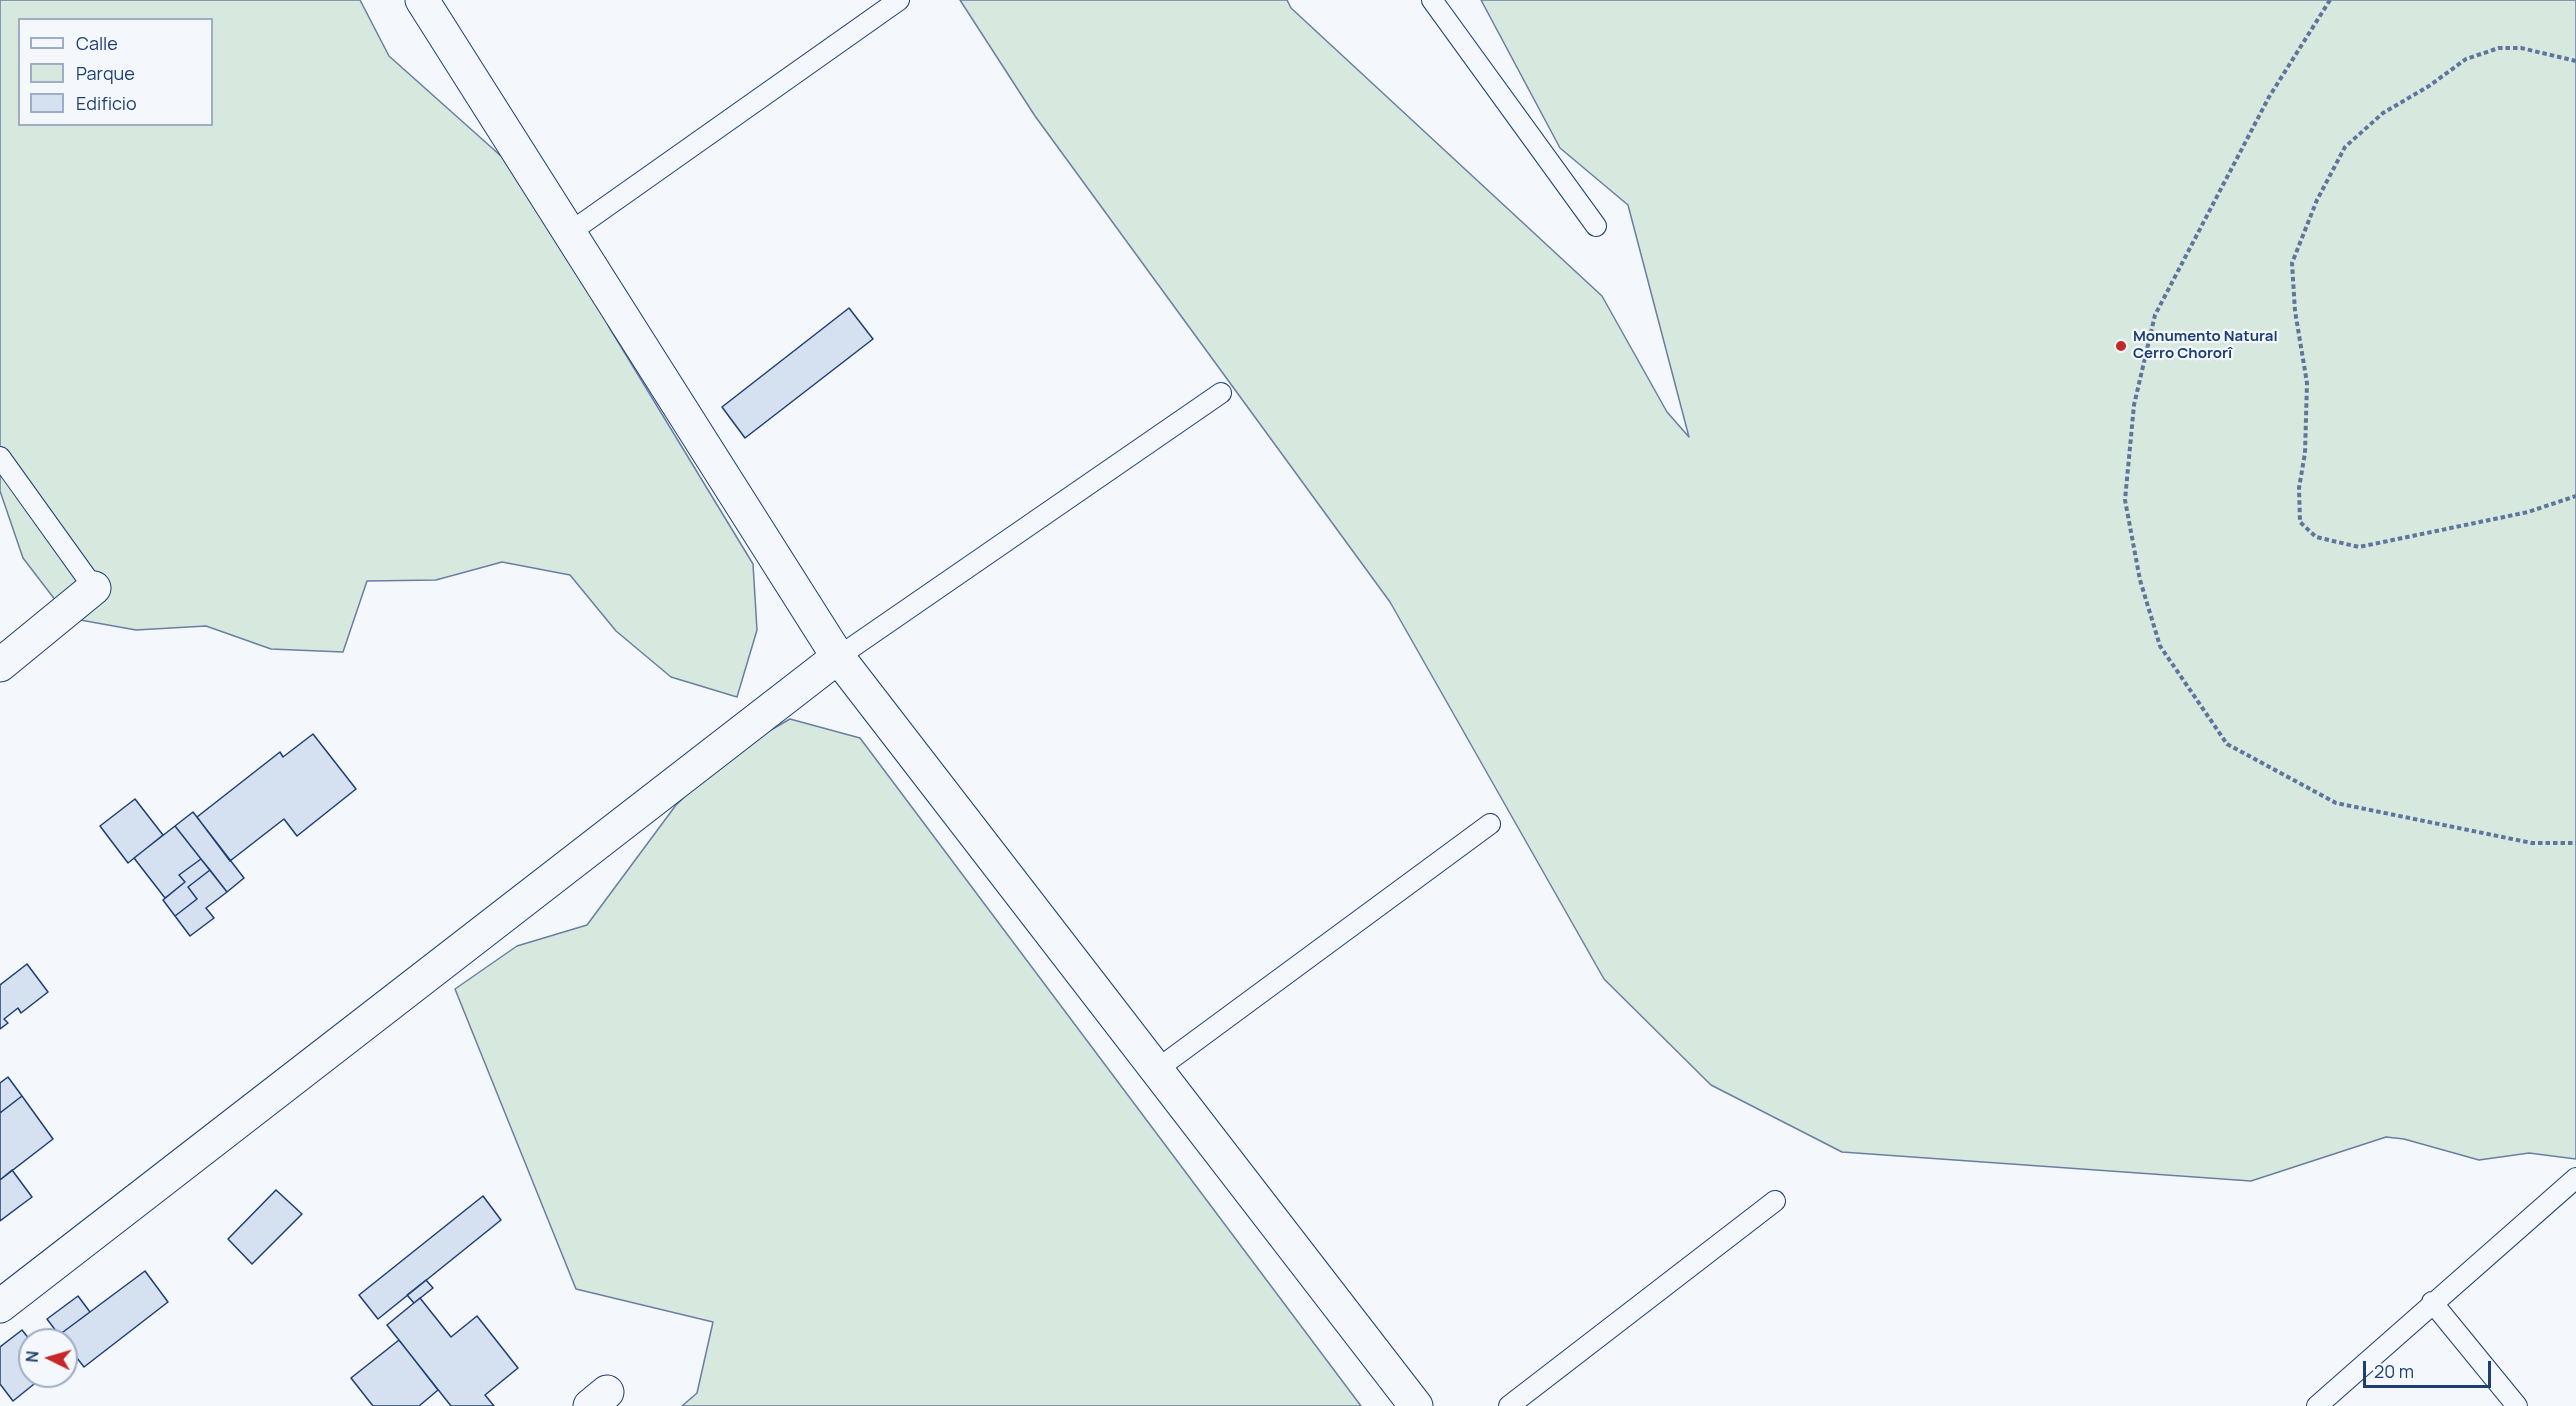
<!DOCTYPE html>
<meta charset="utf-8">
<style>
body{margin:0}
#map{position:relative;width:2576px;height:1406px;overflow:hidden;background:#f4f7fb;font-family:Manrope,sans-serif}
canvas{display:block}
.legend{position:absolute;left:18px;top:18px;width:195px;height:108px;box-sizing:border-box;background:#f4f7fb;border:2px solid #9eadc5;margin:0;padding:8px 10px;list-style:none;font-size:18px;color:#1d3f73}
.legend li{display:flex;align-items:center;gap:12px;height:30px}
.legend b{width:30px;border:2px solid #9eadc5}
.north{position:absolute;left:18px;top:1328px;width:60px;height:60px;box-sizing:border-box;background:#f4f7fb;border:2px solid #9eadc5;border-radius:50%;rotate:275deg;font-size:16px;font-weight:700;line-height:24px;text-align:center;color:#1d3f73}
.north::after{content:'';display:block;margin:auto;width:21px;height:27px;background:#c62828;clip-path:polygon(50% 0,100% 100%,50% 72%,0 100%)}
.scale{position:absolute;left:2363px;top:1361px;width:128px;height:27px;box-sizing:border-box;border:3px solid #1d3f73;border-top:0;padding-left:8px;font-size:18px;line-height:21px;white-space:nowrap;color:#1d3f73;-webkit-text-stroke:4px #f4f7fb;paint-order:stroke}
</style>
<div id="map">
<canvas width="2576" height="1406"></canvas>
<ul class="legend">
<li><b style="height:8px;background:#f4f7fb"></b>Calle</li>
<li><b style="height:16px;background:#d7e8df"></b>Parque</li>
<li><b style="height:16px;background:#d5e0f0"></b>Edificio</li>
</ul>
<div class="north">N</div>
<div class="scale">20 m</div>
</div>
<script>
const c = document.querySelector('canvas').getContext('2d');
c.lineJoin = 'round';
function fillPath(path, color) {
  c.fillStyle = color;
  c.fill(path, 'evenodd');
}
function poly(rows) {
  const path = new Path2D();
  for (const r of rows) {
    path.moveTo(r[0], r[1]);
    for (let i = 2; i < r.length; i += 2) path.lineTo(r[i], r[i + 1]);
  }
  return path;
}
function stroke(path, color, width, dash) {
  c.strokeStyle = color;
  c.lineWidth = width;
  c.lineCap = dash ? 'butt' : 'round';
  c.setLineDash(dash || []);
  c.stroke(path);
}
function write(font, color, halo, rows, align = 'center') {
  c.font = font + ' Manrope,sans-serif';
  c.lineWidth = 4.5;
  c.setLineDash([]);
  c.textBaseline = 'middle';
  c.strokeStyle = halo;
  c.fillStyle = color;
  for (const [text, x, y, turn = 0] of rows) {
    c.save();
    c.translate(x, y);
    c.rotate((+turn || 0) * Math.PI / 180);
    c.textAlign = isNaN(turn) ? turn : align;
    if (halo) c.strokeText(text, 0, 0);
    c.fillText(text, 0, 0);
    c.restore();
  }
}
const green = poly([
 [0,0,360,0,389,56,548,198,609,327,753,564,757,630,737,697,671,677,616,631,570,575,502,562,436,580,367,581,343,652,271,649,206,626,136,630,69,618,23,558,0,491,0,0],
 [20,20,212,20,212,124,20,124,20,20],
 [960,0,1287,0,1291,8,1602,296,1667,412,1689,437,1628,205,1560,148,1481,0,2576,0,2576,1159,2529,1153,2479,1160,2404,1139,2386,1137,2251,1181,1842,1152,1711,1085,1604,979,1390,602,1035,116,960,0],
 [790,719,860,738,1361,1406,682,1406,697,1393,713,1322,576,1289,455,989,517,946,587,925,676,805,729,754,790,719]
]);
fillPath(green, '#d7e8df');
stroke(green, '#687fa3', 1.5);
const building = poly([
 [849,308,873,339,745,438,722,407,849,308],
 [313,734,356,789,297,836,284,819,230,861,197,817,280,752,283,757,313,734],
 [135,799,163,835,128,863,100,826,135,799],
 [193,812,244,878,227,892,175,826,193,812],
 [175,826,201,859,179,875,185,882,165,898,134,858,175,826],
 [201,859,210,870,188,887,197,899,175,916,163,900,185,882,179,875,201,859],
 [210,870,227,892,206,908,214,918,190,936,175,916,197,899,188,887,210,870],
 [27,964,48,992,21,1013,18,1008,4,1019,8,1023,0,1029,0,985,27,964],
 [8,1077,22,1096,0,1113,0,1083,8,1077],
 [22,1096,53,1139,0,1180,0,1113,22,1096],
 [12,1170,32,1197,0,1221,0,1180,12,1170],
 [276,1190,302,1214,252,1264,228,1239,276,1190],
 [483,1196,501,1220,378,1319,359,1295,483,1196],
 [145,1271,168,1302,84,1367,66,1344,66,1340,59,1335,145,1271],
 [426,1280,433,1288,414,1303,407,1295,426,1280],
 [78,1296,90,1312,59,1335,47,1319,78,1296],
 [420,1298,451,1337,477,1316,518,1368,485,1395,494,1406,451,1406,387,1325,420,1298],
 [22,1330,30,1340,30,1376,44,1376,13,1401,0,1384,0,1347,22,1330],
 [399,1340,438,1390,419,1406,373,1406,351,1378,399,1340]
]);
fillPath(building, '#d5e0f0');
stroke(building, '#1d3f73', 1.5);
const service = poly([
 [1432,0,1596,226],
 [569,233,899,0],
 [0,457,94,588],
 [838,657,1221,393],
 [1156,1070,1490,824],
 [2432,1302,2517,1406],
 [1509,1406,1775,1201],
 [2317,1406,2576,1178]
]);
const minor = poly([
 [422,0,838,657,1416,1406],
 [0,665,94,588],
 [0,1306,838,657],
 [590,1406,607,1392]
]);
stroke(service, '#1d3f73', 22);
stroke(minor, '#1d3f73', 35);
stroke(poly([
 [2330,0,2269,97,2155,315,2134,405,2125,500,2140,580,2160,646,2227,744,2336,803,2532,843,2576,843],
 [2576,61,2521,48,2499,48,2466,59,2429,86,2383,113,2345,147,2317,200,2292,263,2295,311,2307,383,2305,453,2299,488,2300,522,2316,537,2359,547,2528,512,2576,496]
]), '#5e769c', 4, [4.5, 3]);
stroke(service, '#f4f7fb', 20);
stroke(minor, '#f4f7fb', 33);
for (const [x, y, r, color] of [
 [2121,346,6,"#c62828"]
]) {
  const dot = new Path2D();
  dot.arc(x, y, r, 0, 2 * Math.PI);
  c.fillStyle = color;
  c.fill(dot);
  stroke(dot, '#f4f7fb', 2);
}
write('bold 15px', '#1d3f73', '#f4f7fb', [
 ["Monumento Natural",2133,337],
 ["Cerro Chororî",2133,354]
], 'left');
</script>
